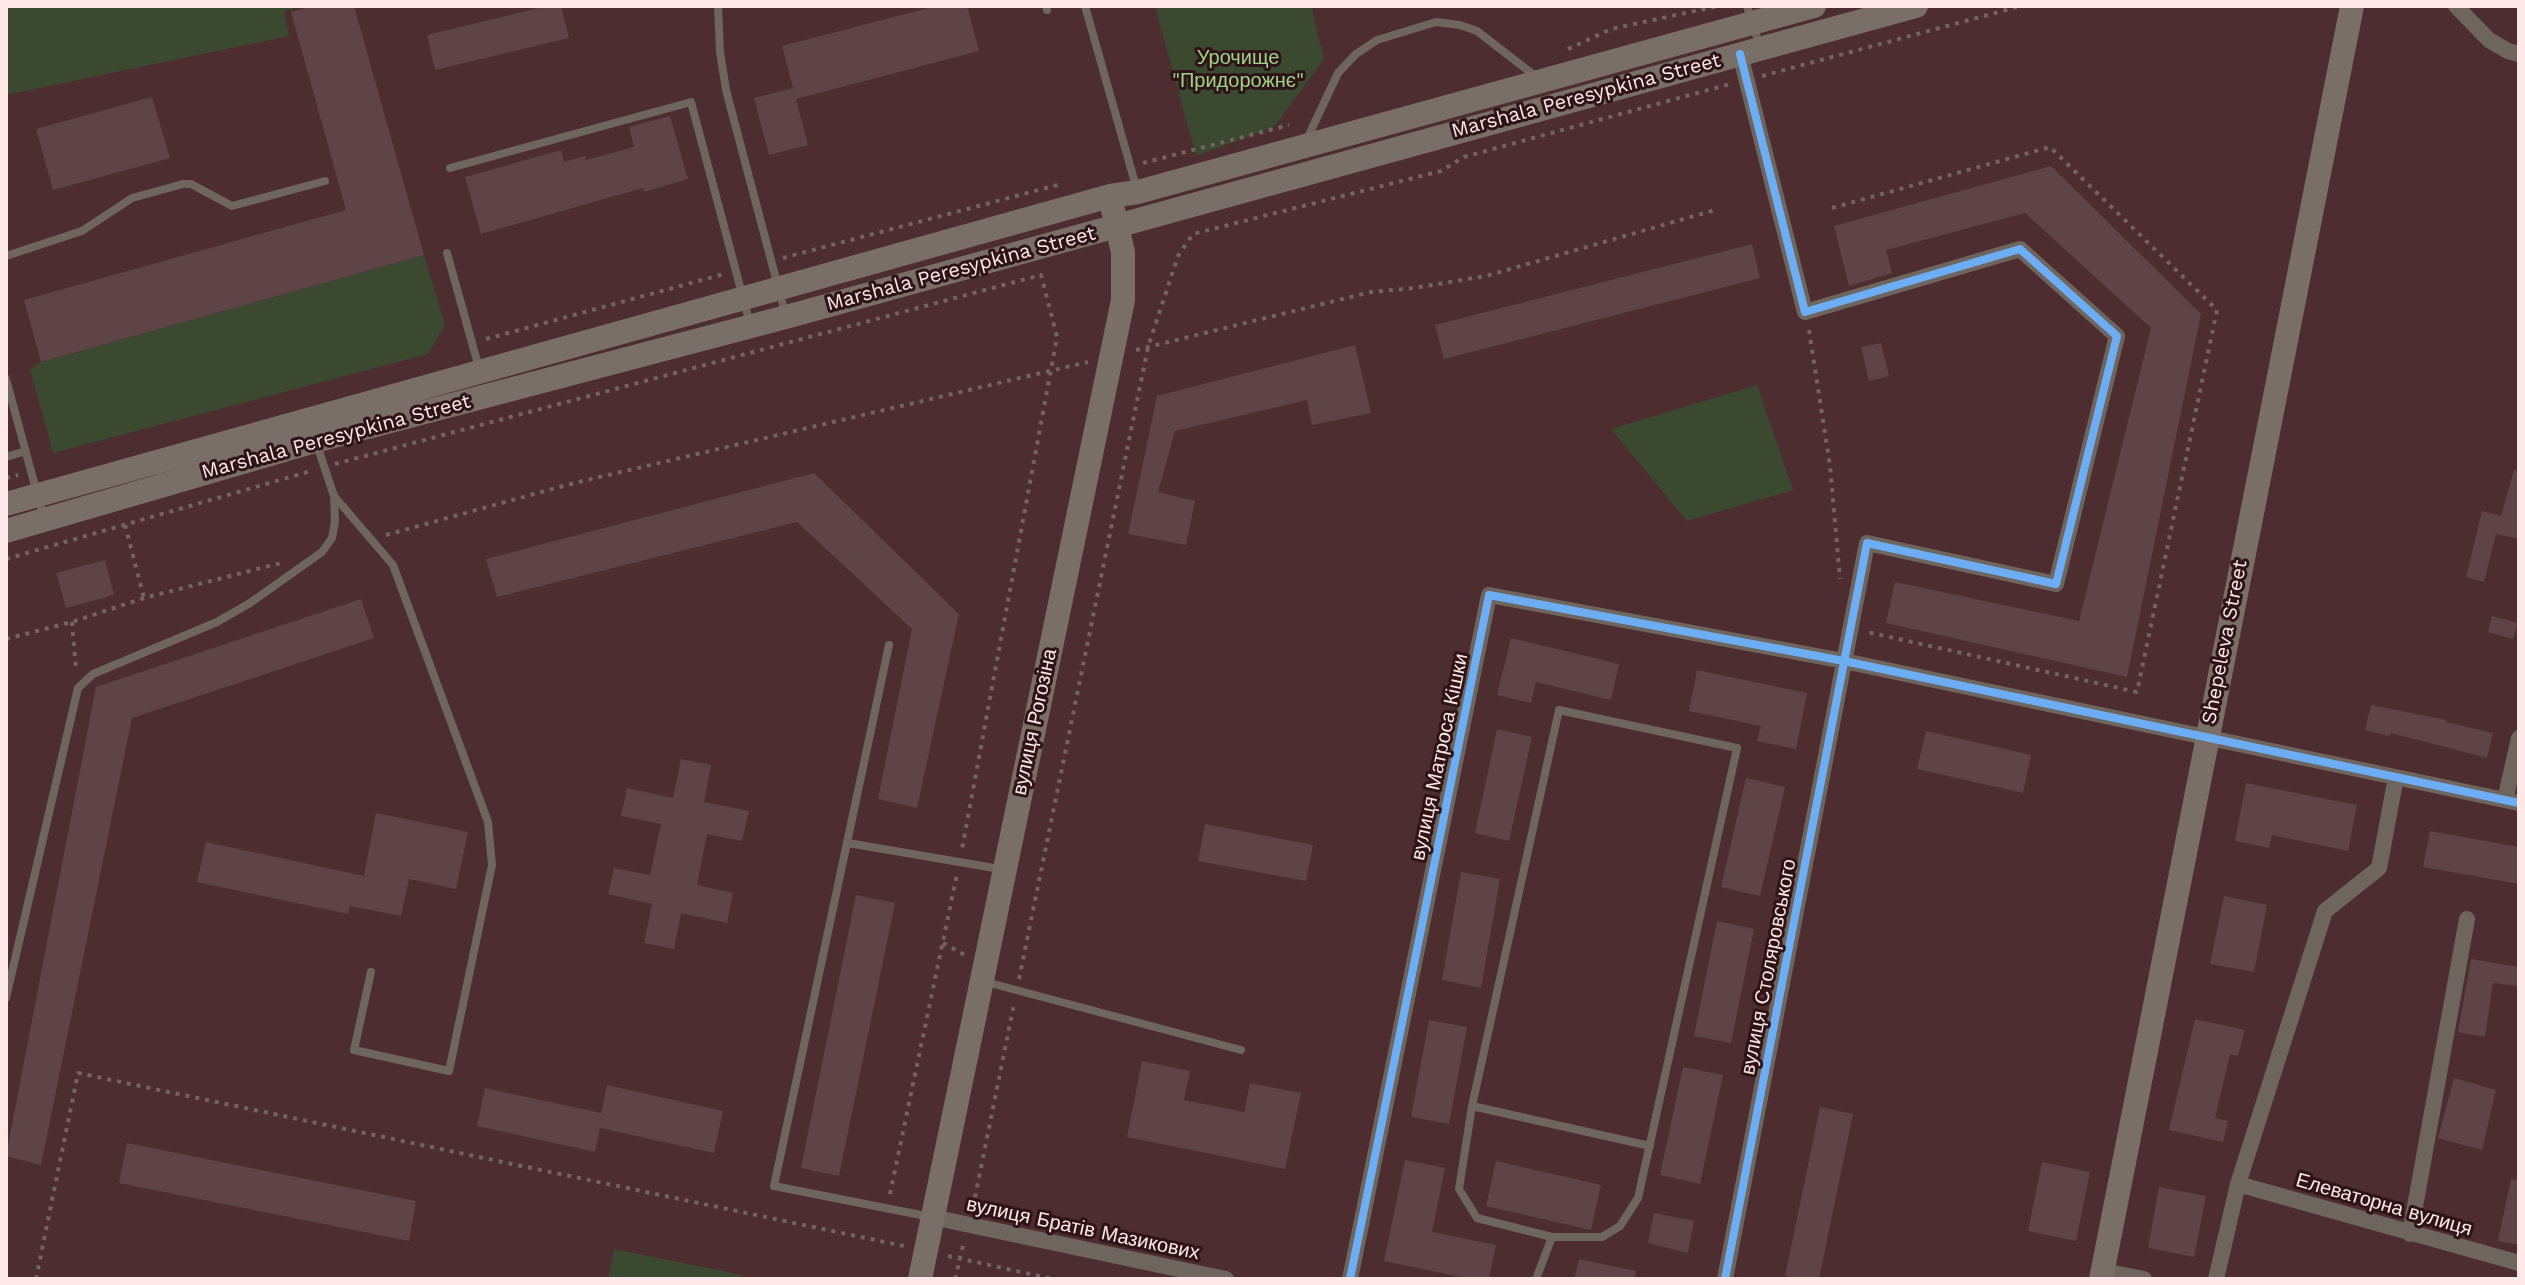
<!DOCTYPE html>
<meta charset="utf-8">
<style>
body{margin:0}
#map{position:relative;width:2525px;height:1285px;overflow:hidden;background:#4d2d30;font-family:"Work Sans",sans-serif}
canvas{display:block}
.frame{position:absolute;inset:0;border:8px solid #fee7e7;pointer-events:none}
</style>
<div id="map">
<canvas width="2525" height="1285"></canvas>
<div class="frame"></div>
</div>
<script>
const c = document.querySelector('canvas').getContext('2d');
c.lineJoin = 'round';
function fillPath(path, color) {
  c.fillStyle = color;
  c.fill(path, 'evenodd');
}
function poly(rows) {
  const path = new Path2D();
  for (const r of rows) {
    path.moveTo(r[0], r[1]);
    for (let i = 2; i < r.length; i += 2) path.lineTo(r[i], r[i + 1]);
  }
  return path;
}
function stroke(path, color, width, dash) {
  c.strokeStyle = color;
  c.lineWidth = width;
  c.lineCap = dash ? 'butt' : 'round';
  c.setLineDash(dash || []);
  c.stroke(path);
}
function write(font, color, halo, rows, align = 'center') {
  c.font = font + ' "Work Sans",sans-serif';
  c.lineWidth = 6;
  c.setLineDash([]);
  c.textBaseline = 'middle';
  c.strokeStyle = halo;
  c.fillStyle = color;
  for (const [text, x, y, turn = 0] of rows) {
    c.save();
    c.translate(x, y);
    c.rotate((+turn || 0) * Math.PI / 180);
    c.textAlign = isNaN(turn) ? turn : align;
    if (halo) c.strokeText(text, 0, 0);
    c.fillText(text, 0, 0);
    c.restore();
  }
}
fillPath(poly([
 [6,6,302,6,284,12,289,36,6,95],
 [1155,6,1311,6,1324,59,1274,127,1196,156],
 [424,255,445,325,428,354,53,453,30,369,41,362],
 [1757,385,1793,490,1687,521,1611,429],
 [614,1249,743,1275,742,1279,608,1279]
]), '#3a4930');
fillPath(poly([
 [312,6,354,6,424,255,41,362,24,300,346,210,291,12],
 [547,6,561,6,569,38,435,70,427,35],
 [936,6,967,6,979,51,796,99,782,46],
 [793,88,808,145,769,155,754,98],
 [152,97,170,158,53,190,36,129],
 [670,116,688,179,644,192,643,188,481,234,465,177,561,150,564,162,585,156,586,160,634,147,629,127],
 [2051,166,2201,314,2127,677,1886,623,1895,582,2079,621,2151,328,2025,213,1886,250,1892,273,1849,286,1834,226],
 [1752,244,1760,278,1444,359,1435,325],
 [1881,343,1889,376,1869,381,1861,347],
 [1355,345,1371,413,1312,425,1307,400,1175,431,1158,492,1195,501,1186,545,1128,534,1157,396],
 [2514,470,2519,471,2519,539,2496,534,2484,582,2466,577,2482,511,2501,516],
 [814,473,959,614,917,808,878,799,912,629,797,522,497,597,486,559],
 [105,560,114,595,66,608,56,573],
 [361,599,374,638,132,718,41,1165,6,1156,96,687],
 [2492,616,2518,623,2513,639,2488,632],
 [1511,638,1619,664,1611,700,1536,682,1531,703,1497,695],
 [1697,670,1807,693,1796,749,1757,741,1761,726,1689,711],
 [2371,705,2446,720,2446,722,2493,733,2487,758,2391,733,2390,736,2365,730],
 [1497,729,1532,737,1509,841,1475,833],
 [1926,731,2031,755,2023,793,1917,769],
 [681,759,711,765,704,802,749,811,742,841,707,834,697,885,733,893,727,923,681,913,674,949,644,943,652,904,608,894,614,868,650,875,661,824,621,816,627,788,673,798],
 [1746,778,1785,787,1760,896,1721,887],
 [2246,783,2357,805,2348,851,2272,835,2269,848,2235,841],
 [376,813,468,832,456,889,409,879,401,916,350,906,348,914,197,882,206,842,364,876],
 [1205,824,1313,845,1306,881,1198,861],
 [2430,831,2519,847,2519,884,2423,867],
 [1461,872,1500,879,1481,988,1442,980],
 [856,895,895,903,839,1176,801,1168],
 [2224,896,2267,905,2254,972,2210,964],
 [1717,921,1754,929,1731,1043,1694,1036],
 [2471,959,2519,967,2517,986,2493,983,2485,1037,2458,1032],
 [2195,1019,2245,1030,2238,1056,2230,1054,2215,1118,2228,1121,2223,1142,2169,1130],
 [1429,1020,1467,1027,1449,1124,1411,1117],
 [1142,1061,1190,1071,1184,1100,1244,1112,1250,1083,1301,1093,1285,1169,1127,1137],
 [1683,1067,1723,1075,1700,1184,1660,1175],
 [2454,1078,2496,1090,2482,1150,2438,1138],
 [607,1085,723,1111,714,1153,600,1128,595,1152,477,1126,485,1088,601,1113],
 [1820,1107,1853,1114,1819,1279,1800,1279,1785,1276],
 [127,1143,416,1201,409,1241,119,1183],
 [1405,1160,1445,1168,1432,1232,1496,1245,1489,1279,1470,1279,1384,1261],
 [1496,1161,1601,1185,1591,1230,1486,1206],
 [2042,1162,2090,1172,2076,1241,2028,1231],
 [2511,1179,2519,1180,2519,1245,2498,1241],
 [2159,1187,2206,1196,2194,1257,2148,1248],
 [1654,1213,1694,1221,1688,1253,1648,1243],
 [1579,1259,1636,1271,1635,1279,1574,1279]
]), '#5e4446');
stroke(poly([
 [1568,49,1611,29,1718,6],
 [1762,76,2021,6],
 [1143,163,1289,125],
 [1832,208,2050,147,2217,310,2137,692,1867,632],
 [783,258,1061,184],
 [1809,330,1830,466,1840,579],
 [486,339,724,274],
 [1136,350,1371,292,1414,288,1486,276,1715,210],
 [335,464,1041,275,1057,337,962,849],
 [6,478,18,475],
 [125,525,144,598],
 [386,535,574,483,1088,362],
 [6,559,311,471],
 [72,622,76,669],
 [6,639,72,622,144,598,281,563],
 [943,943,965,955],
 [1019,979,1148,347,1178,256,1193,234,1441,171,1464,157,1730,84],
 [890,1194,957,874],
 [973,1207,1014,1004],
 [948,1256,1053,1279],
 [36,1279,78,1073,904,1246],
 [955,1279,964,1242]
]), '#726461', 4, [4, 6]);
stroke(poly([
 [718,6,720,52,726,90,785,313],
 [1046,6,1047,10],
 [1085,6,1137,190],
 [1747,6,1760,47],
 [1307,139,1338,73,1356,54,1377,40,1436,22,1460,25,1477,31,1539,79],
 [450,168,691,102,750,324],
 [447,253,479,368],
 [6,256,82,231,132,198,183,184,191,184,232,206,325,181],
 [6,379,44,519],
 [316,442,334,496,393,565,488,822,492,865,449,1071,354,1050,371,972],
 [6,457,26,451],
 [889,645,774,1186,931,1217],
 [1559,710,1737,748,1638,1198,1620,1226,1602,1237,1552,1237,1477,1218,1459,1189,1472,1106,1559,710],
 [848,843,1000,869],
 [986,982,1241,1050],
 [6,998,78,688,93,674,217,622,250,603,322,552,332,538,335,521,334,496],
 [1472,1106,1650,1146],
 [1536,1279,1552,1237]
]), '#6e655f', 8);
stroke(poly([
 [2456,6,2489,40,2508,51,2519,54],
 [2505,800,2519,738],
 [2238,1184,2519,1263],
 [932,1217,1226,1279],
 [2410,1234,2467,919],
 [2103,1271,2144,1279],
 [1350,1279,1489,595,1844,661,2519,803],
 [1725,1279,1867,543,2056,584,2117,336,2020,249,1805,312,1740,54],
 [2216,1279,2238,1184,2325,911,2379,868,2396,777]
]), '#6e655f', 16);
stroke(poly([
 [6,504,1110,196,1138,192,1814,6],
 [6,531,315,441,786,317,1916,6],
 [920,1279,1123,300,1123,252,1113,210],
 [2101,1279,2352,6]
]), '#796f68', 24);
stroke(poly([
 [1350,1279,1489,595,1844,661,2519,803],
 [1725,1279,1867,543,2056,584,2117,336,2020,249,1805,312,1740,54]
]), '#6dadf4', 8);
write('20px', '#9dd38a', '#2e1416', [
 ["Урочище",1238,58],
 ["\"Придорожнє\"",1238,81]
]);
write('20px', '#fee7e7', '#2e1416', [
 ["Marshala Peresypkina Street",1586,96,-15],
 ["Marshala Peresypkina Street",961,269,-15],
 ["Marshala Peresypkina Street",336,437,-15],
 ["Shepeleva Street",2225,642,-79],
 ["вулиця Рогозіна",1035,722,-78],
 ["вулиця Матроса Кішки",1440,757,-78],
 ["вулиця Столяровського",1769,967,-79],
 ["Елеваторна вулиця",2384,1205,16],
 ["вулиця Братів Мазикових",1083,1229,12]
]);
</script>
